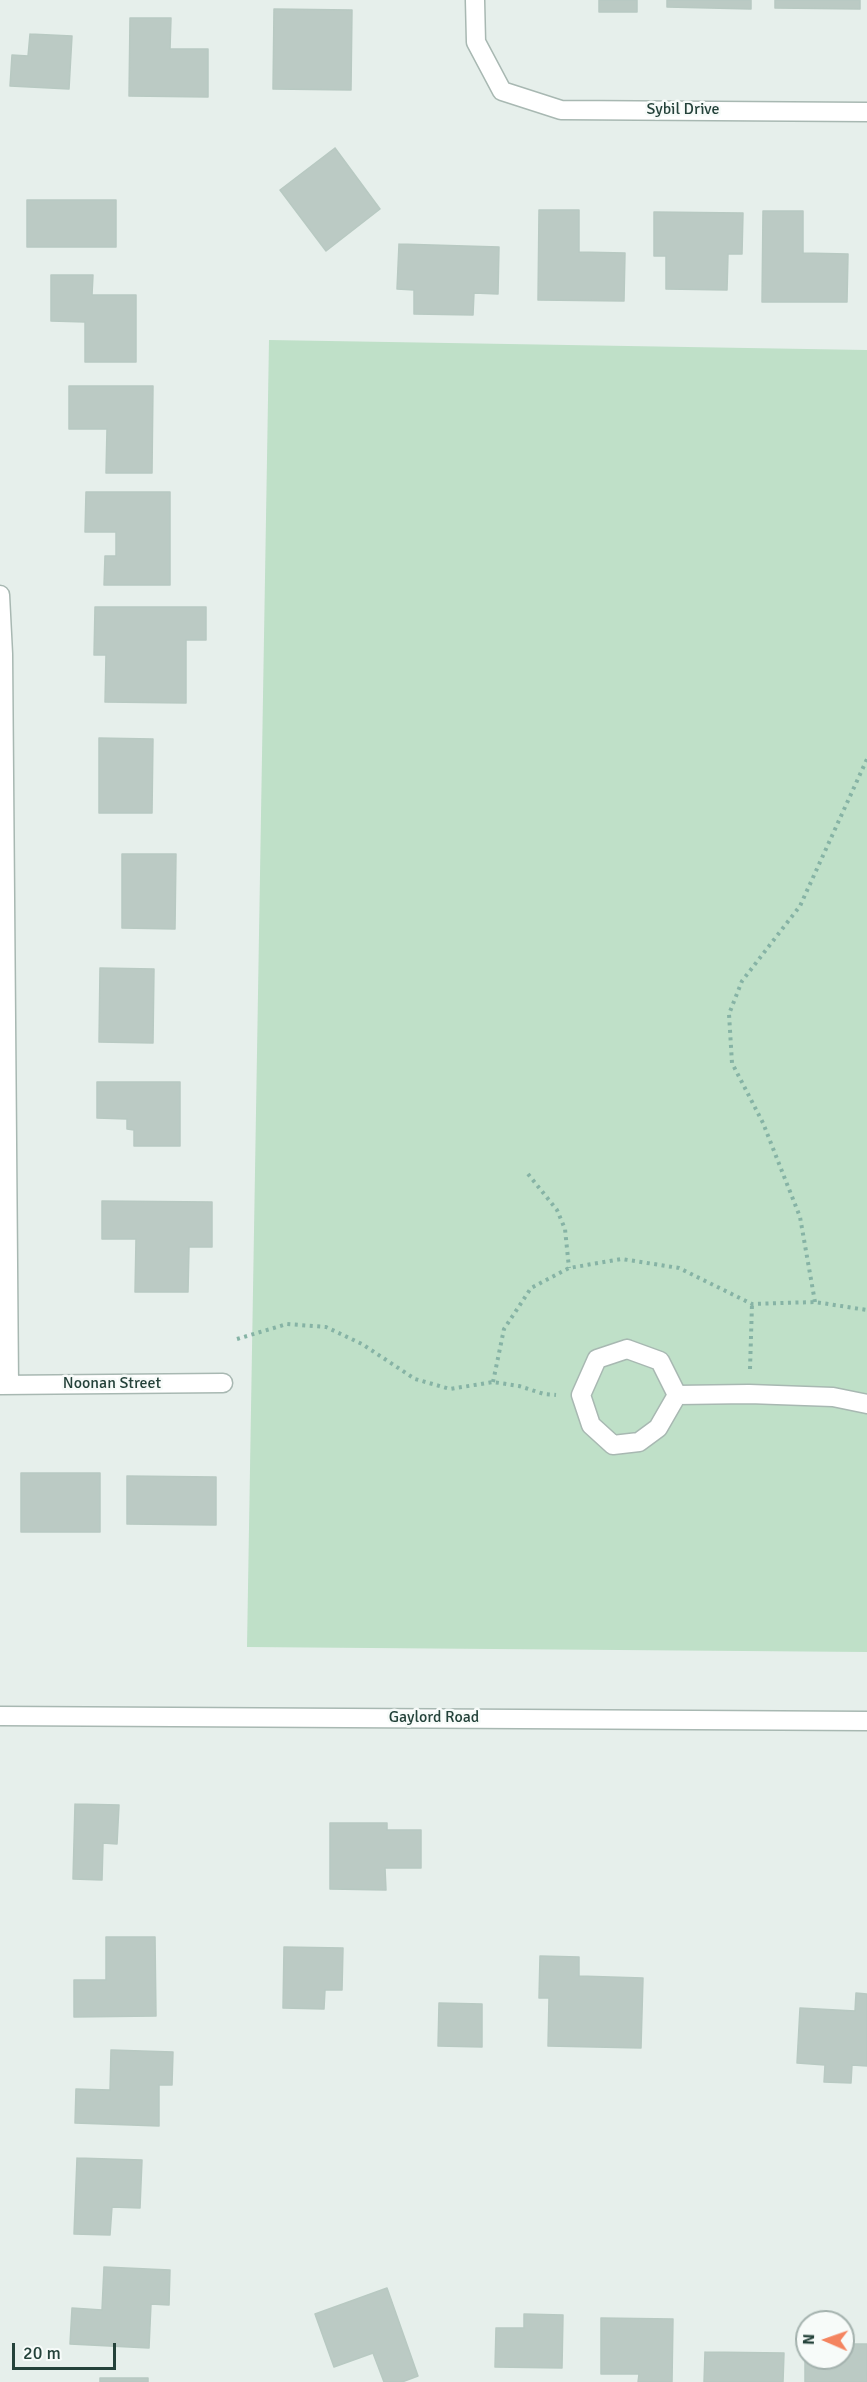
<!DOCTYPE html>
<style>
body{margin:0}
#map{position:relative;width:867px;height:2382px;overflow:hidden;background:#e6efeb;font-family:Signika,sans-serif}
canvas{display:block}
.north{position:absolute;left:795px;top:2310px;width:60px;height:60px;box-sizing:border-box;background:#f7fbf9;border:2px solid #a3b1ad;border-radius:50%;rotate:272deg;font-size:16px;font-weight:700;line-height:24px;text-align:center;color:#24423a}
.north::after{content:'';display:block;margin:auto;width:21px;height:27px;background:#f4845f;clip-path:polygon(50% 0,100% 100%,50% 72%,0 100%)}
.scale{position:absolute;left:12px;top:2343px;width:104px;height:27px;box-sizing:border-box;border:3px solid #24423a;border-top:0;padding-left:8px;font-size:18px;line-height:21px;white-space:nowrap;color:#24423a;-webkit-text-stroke:4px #f7fbf9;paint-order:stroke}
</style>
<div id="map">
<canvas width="867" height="2382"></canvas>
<div class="north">N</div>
<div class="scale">20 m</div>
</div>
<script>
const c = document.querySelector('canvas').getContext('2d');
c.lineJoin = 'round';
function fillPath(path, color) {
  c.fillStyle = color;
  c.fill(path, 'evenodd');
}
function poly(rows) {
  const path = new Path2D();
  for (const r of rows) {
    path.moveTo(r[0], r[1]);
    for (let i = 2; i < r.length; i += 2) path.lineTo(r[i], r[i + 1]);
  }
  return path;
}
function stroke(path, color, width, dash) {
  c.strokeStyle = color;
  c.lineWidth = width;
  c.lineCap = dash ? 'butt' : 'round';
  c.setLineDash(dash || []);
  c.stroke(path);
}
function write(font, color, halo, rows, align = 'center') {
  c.font = font + ' Signika,sans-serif';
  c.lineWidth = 5;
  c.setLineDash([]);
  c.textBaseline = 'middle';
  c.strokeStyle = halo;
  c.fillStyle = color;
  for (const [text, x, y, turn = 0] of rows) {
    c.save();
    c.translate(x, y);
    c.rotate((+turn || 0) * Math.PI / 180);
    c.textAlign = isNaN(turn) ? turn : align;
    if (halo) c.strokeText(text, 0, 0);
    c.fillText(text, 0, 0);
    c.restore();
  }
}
fillPath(poly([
 [269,340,867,350,867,1652,247,1647]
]), '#bfe0c8');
const building = poly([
 [599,0,637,0,637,12,599,12,599,0],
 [667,0,751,0,751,9,667,7,667,0],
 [775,0,860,0,860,9,775,8,775,0],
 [274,9,352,10,351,90,273,89,274,9],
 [130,18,171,18,170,49,208,49,208,97,129,96,130,18],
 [30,34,72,36,69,89,10,86,12,55,28,56,30,34],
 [335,148,380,209,326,251,280,190,335,148],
 [27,200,116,200,116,247,27,247,27,200],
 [539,210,579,210,579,252,625,253,624,301,538,300,539,210],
 [763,211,803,211,803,253,848,254,847,302,762,302,763,211],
 [654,212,743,213,742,254,728,254,727,290,666,289,666,256,654,256,654,212],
 [399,244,499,247,498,294,474,293,473,315,414,314,414,290,397,289,399,244],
 [51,275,93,275,92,295,136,295,136,362,85,362,85,322,51,321,51,275],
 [69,386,153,386,152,473,106,473,107,429,69,429,69,386],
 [86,492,170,492,170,585,104,585,105,556,116,556,116,532,85,532,86,492],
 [95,607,206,607,206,640,186,640,186,703,105,702,106,655,94,655,95,607],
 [99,738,153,739,152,813,99,813,99,738],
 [122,854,176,854,175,929,122,928,122,854],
 [100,968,154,969,153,1043,99,1042,100,968],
 [97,1082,180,1082,180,1146,134,1146,134,1130,127,1129,127,1119,97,1118,97,1082],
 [102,1201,212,1202,212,1247,189,1247,188,1292,135,1292,136,1239,102,1239,102,1201],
 [21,1473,100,1473,100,1532,21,1532,21,1473],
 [127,1476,216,1477,216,1525,127,1524,127,1476],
 [75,1804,119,1805,117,1844,103,1843,102,1880,73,1879,75,1804],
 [330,1823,387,1823,387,1830,421,1830,421,1868,385,1868,386,1890,330,1889,330,1823],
 [106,1937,155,1937,156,2016,74,2017,74,1980,106,1980,106,1937],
 [284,1947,343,1948,342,1990,325,1990,324,2009,283,2008,284,1947],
 [540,1956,579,1957,579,1976,643,1978,641,2048,548,2046,549,1998,539,1998,540,1956],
 [856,1993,867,1994,867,2066,852,2065,851,2083,824,2082,825,2065,797,2063,800,2008,855,2011,856,1993],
 [439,2003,482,2004,482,2047,438,2046,439,2003],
 [111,2050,173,2052,172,2085,159,2085,159,2126,75,2123,76,2089,110,2090,111,2050],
 [77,2158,142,2160,140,2208,112,2207,110,2235,74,2234,77,2158],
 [104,2267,170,2270,169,2305,151,2304,149,2348,70,2344,72,2308,102,2310,104,2267],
 [387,2288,418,2376,402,2382,384,2382,373,2353,334,2367,315,2314,387,2288],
 [524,2314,563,2315,562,2368,495,2367,496,2328,524,2328,524,2314],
 [601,2318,673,2319,672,2382,638,2382,639,2374,601,2374,601,2318],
 [805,2344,807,2358,843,2358,843,2344,867,2344,867,2382,805,2382,805,2344],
 [705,2352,784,2353,783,2382,704,2382,705,2352],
 [100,2378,148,2378,148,2382,100,2382,100,2378]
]);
fillPath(building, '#bbcac4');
stroke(building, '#b8c9c2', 1.5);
const service = poly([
 [627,1349,660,1361,677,1395,658,1428,639,1442,613,1445,591,1425,581,1395,597,1359,627,1349],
 [677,1395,749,1394,833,1397,867,1404]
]);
const minor = poly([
 [475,0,476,42,502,91,561,110,867,112],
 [0,595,3,654,9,1385],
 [0,1385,223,1383]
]);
const tertiary = poly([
 [0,1716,867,1721]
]);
stroke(service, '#a8b8b2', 21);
stroke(minor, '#a8b8b2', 21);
stroke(tertiary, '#a8b8b2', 21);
stroke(poly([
 [528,1174,557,1210,565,1229,569,1268],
 [815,1302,800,1217,763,1123,732,1063,729,1014,742,981,800,906,867,759],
 [237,1339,287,1324,326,1327,362,1344,415,1379,450,1389,493,1382,519,1386,544,1394,556,1395],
 [750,1369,752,1304],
 [493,1382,504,1329,531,1288,569,1268,622,1259,679,1268,752,1304,815,1302,867,1310]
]), '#86b3a5', 4, [3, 4.5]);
stroke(service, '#fff', 18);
stroke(minor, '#fff', 18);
stroke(tertiary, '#fff', 18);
write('16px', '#24423a', '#f7fbf9', [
 ["Sybil Drive",683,110],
 ["Noonan Street",112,1384],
 ["Gaylord Road",434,1718]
]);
</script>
